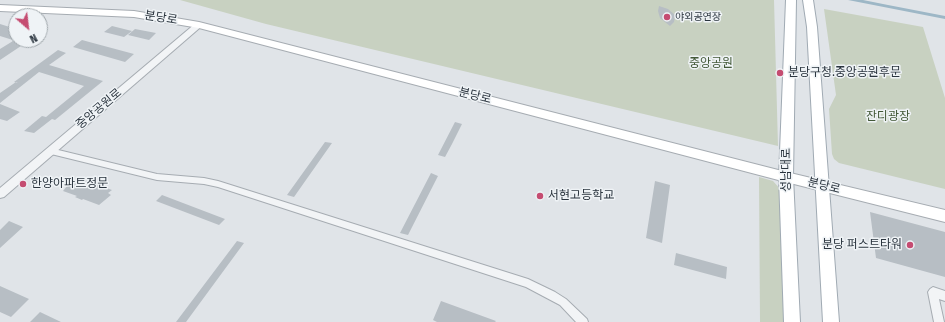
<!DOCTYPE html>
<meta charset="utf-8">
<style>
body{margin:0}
#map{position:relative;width:945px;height:322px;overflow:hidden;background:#e0e4e8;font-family:"Fira Sans Condensed",sans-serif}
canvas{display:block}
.north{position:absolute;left:8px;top:8px;width:40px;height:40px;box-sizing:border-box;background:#eff3f6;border:1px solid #a0a7ac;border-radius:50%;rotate:152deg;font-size:11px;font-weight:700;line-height:16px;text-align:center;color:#2a343e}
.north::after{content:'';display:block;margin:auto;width:14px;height:18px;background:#c54c71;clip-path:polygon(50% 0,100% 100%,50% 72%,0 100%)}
</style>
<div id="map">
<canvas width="945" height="322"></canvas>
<div class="north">N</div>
</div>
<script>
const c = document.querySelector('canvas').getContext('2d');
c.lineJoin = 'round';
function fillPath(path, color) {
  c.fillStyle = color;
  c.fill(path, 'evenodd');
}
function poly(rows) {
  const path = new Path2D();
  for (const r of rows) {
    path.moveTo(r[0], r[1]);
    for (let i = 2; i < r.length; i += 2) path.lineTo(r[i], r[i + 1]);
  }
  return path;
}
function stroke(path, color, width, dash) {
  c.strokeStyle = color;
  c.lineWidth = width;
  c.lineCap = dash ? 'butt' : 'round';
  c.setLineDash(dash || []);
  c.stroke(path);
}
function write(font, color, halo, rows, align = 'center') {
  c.font = font + ' "Fira Sans Condensed","Noto Sans KR",sans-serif';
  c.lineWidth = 3;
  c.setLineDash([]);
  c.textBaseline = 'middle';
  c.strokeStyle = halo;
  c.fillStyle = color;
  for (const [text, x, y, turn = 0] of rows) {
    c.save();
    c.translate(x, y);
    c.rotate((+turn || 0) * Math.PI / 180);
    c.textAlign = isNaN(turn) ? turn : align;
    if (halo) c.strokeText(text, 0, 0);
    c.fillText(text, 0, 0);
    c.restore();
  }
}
fillPath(poly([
 [180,0,774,0,778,146,266,24],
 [824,9,923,27,945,98,945,189,839,163,834,159,832,154,829,109,836,95],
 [759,177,773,181,782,191,786,322,760,322]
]), '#c8d1c1');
fillPath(poly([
 [848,0,863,0,888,5,945,16,945,19]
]), '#9db7c6');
fillPath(poly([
 [659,6,668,9,675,15,674,22,670,26,660,18,658,11],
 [0,24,16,29,16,41,0,36],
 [112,26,132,31,124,37,104,32],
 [135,29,156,33,149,40,128,35],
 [82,40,93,43,134,54,125,62,73,47],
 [13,41,24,44,0,60,0,49],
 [58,50,66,53,49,65,103,81,55,120,52,119,34,133,24,131,42,116,46,117,84,86,39,72,0,103,0,93,16,82,18,83,14,82],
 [0,104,20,112,7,121,0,119],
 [455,122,462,124,452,144,445,157,438,155],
 [325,142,332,143,294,197,287,195],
 [431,173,438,176,408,235,400,233],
 [79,178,112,190,108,193,111,195,99,205,83,199,82,200,75,197,77,196,63,191,72,180,75,181],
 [655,181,670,185,662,243,646,238],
 [162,195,225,219,219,225,156,201],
 [870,212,945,232,945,277,876,258],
 [9,221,23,227,0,248,0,230],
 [237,241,244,243,186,322,176,322],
 [676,253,727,267,726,279,674,265],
 [0,286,29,299,11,317,0,312],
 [441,301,496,321,495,322,437,322,433,320],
 [40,312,61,322,30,322]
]), '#b7bec4');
const minor = poly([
 [50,148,157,174,204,178,218,181,528,279,555,292,566,299,587,319,588,322,576,322,560,305,526,287,218,187,204,184,157,180,47,153,46,151,50,148],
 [933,287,945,291,945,301,939,299,944,322,934,322,928,292,930,289,933,287]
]);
const tertiary = poly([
 [196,23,202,23,203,25,4,197,0,198,0,188,196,23]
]);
const secondary = poly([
 [0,5,134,11,199,22,786,172,945,210,945,222,786,182,199,28,134,17,0,11,0,5]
]);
const primary = poly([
 [786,0,796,0,793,177,800,322,784,322,779,177,786,0],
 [803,0,813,0,817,27,839,322,823,322,807,27,803,0]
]);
stroke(minor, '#a6acb2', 2);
stroke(tertiary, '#a6acb2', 2);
stroke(secondary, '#a6acb2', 2);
stroke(primary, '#a0aab3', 2);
fillPath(minor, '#f2f4f6');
fillPath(tertiary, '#f2f4f6');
fillPath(secondary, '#fff');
fillPath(primary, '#fff');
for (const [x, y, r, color] of [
 [667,17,4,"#c54c71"],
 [780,73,4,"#c54c71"],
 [23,184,4,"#c54c71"],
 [540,196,4,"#c54c71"],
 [910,245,4,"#c54c71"]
]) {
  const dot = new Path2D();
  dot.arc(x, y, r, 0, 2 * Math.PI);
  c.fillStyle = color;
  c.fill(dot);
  stroke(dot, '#eff3f6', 1.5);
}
write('10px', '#2a343e', '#eff3f6', [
 ["야외공연장",675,17]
], 'left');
write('12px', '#2a343e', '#eff3f6', [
 ["분당로",161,18,9],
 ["분당로",475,96,14],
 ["중앙공원로",99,109,-40],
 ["성남대로",787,170,-90],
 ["분당로",824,186,14]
]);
write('12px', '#435938', '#eff3f6', [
 ["중앙공원",711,64],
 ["잔디광장",888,117]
]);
write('12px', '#2a343e', '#eff3f6', [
 ["분당구청.중앙공원후문",788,73],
 ["한양아파트정문",31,184],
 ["서현고등학교",548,196],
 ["분당 퍼스트타워",902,245,"right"]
], 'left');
</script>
